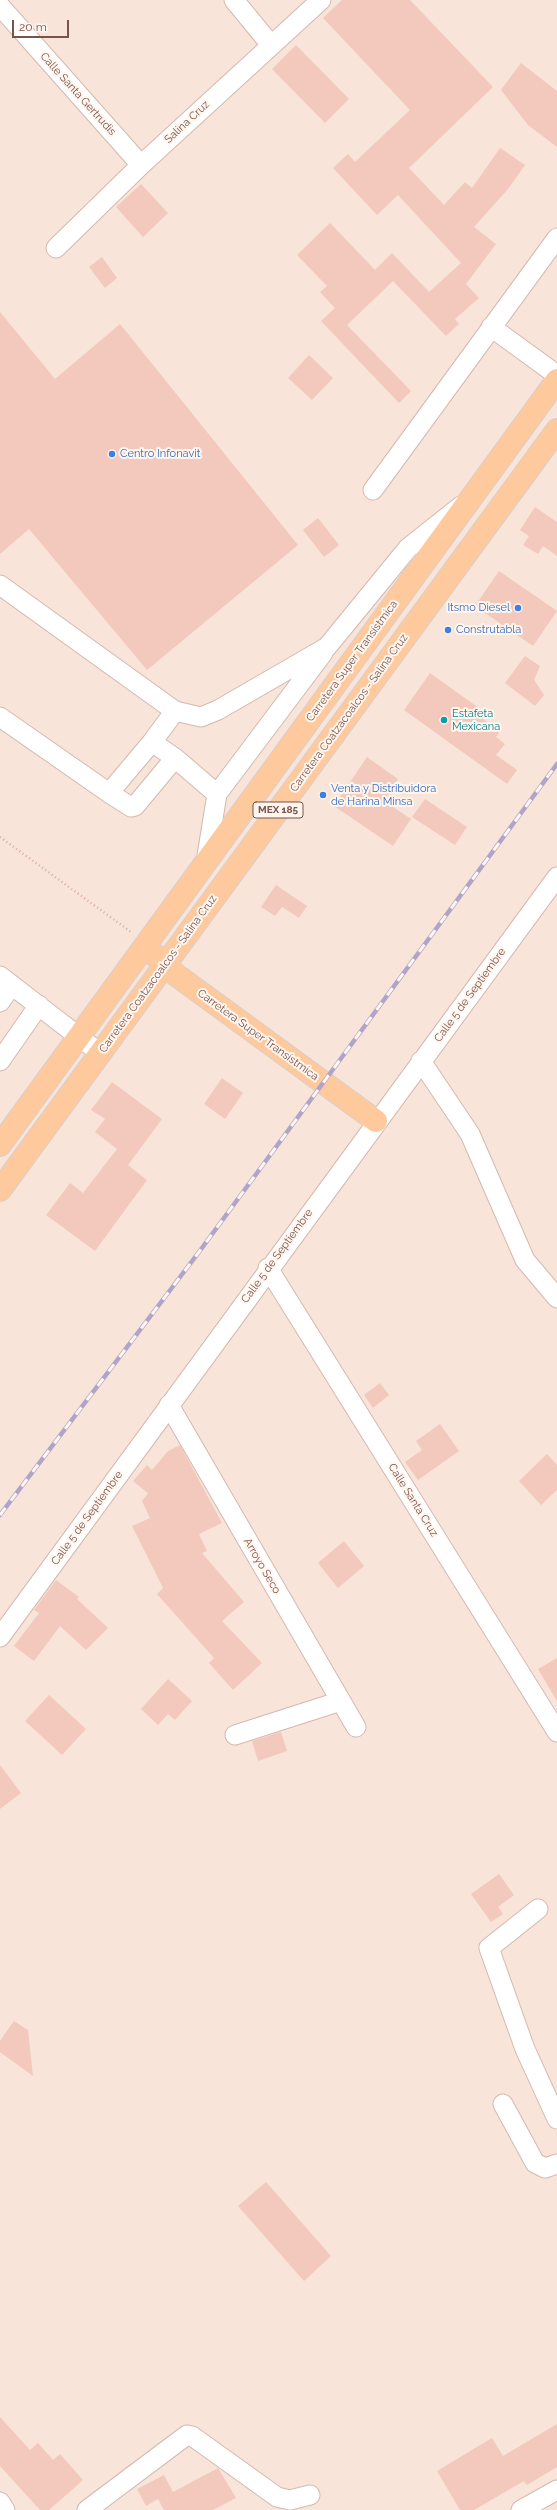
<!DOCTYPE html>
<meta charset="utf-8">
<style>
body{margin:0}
#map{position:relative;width:557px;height:2510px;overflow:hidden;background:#fdf1e7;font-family:Raleway,sans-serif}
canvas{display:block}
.scale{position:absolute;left:12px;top:20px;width:57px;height:18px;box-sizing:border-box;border:2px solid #79524a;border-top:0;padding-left:5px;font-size:12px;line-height:14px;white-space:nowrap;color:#79524a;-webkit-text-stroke:3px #fff6ef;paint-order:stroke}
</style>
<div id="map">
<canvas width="557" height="2510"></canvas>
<div class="scale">20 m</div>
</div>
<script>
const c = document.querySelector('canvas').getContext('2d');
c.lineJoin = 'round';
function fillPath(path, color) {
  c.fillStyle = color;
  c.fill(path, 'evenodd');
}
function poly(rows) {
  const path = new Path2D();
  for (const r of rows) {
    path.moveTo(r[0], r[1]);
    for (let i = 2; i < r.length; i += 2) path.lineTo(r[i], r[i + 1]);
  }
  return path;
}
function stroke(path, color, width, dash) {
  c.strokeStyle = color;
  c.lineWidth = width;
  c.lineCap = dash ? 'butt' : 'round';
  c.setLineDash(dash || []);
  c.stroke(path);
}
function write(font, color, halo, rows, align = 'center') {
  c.font = font + ' Raleway,sans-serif';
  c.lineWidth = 4;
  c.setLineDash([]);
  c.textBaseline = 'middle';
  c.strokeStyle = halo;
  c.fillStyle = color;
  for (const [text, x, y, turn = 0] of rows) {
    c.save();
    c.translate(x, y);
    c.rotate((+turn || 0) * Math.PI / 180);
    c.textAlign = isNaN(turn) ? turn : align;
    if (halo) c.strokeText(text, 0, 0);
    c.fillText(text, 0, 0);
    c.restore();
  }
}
fillPath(poly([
 [0,0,557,0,557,2510,0,2510]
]), '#f8e4d8');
fillPath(poly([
 [342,0,410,0,493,87,409,168,444,205,465,182,472,188,500,148,525,165,508,189,474,227,496,244,466,284,479,298,455,319,459,324,446,336,393,281,347,325,411,391,399,403,321,321,335,308,320,292,327,286,297,255,330,223,375,270,392,253,429,292,461,263,398,195,377,215,333,168,348,154,355,162,410,110,323,18],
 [296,45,349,99,325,123,272,69],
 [521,63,557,91,557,147,528,125,501,90],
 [141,184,168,213,143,237,116,207],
 [102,257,117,278,105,288,89,267],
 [0,312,55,379,120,324,298,545,147,670,29,529,0,554],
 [309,355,333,378,312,400,288,378],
 [535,507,557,522,557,556,543,546,538,554,523,545,529,536,520,530],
 [318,518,339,545,324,557,303,530],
 [499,571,557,611,533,646,475,606],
 [525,656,540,666,534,680,544,695,535,706,505,683],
 [430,673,479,708,475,713,500,731,496,737,505,744,496,755,517,770,507,784,404,710],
 [367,757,398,779,384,801,411,819,393,846,334,806],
 [425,799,467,827,455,845,412,817],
 [276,885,307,906,299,918,282,907,275,916,261,907],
 [222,1078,243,1093,225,1119,204,1104],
 [112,1082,162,1119,128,1165,147,1180,95,1251,46,1215,70,1183,83,1193,117,1149,95,1132,105,1119,91,1110],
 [380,1383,389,1395,373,1408,364,1395],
 [440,1424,459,1451,418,1480,405,1462,422,1450,416,1441],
 [180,1445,222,1523,199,1534,207,1551,202,1553,244,1602,222,1621,262,1663,233,1690,209,1663,214,1658,157,1594,163,1588,132,1526,150,1518,142,1501,148,1493,133,1481,147,1465,152,1470,168,1451],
 [547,1454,557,1465,557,1490,541,1505,519,1481],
 [344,1541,364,1566,338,1588,318,1563],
 [56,1580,79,1597,77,1599,108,1628,86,1650,60,1626,34,1661,14,1646,39,1613,34,1610],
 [557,1658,557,1701,538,1669],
 [168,1679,192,1701,175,1720,168,1714,158,1725,141,1709],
 [49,1695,86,1729,62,1755,25,1721],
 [281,1732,287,1751,258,1761,252,1741],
 [0,1765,21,1793,0,1809],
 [499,1874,514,1895,498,1907,503,1914,491,1922,471,1894],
 [14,2021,28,2030,33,2076,0,2052,0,2041],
 [266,2182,331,2256,304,2281,238,2206],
 [0,2417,30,2450,38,2443,53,2460,60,2454,83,2480,49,2510,40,2510,0,2466],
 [557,2424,557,2467,527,2485,524,2481,474,2510,460,2510,437,2471,492,2438,503,2456],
 [218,2468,236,2498,213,2510,164,2510,158,2499,146,2506,137,2489,164,2475,173,2492]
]), '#f4c9bd');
const minor = poly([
 [234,0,271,45],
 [0,6,141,165],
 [56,248,141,165,321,0],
 [491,327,557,375],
 [373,490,557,238],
 [0,585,175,711,152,742],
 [175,711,201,717,218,710,327,647,408,548,461,506],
 [0,717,109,793,152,742,175,758,217,794,206,862],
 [109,793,131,807,135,806,175,758],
 [217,794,323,653],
 [0,976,100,1053],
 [0,1002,12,985],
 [0,1061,39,1005],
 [421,1061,470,1134,525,1260,557,1298],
 [268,1268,557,1732],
 [169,1405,356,1727],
 [0,1637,557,877],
 [235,1735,341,1701],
 [538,1909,489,1948,525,2049,557,2119],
 [503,2104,535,2163,545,2168,557,2164],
 [0,2502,5,2510],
 [87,2510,187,2435,192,2436,277,2497,290,2500,310,2495],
 [521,2510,557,2490]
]);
const major = poly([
 [155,955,164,966,376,1121],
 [0,1145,557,380],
 [0,1190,557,430]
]);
stroke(minor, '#d3b9af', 21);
stroke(major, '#d9cfcc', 24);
stroke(poly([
 [0,837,131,932]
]), '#daaca0', 2.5, [1, 3]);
stroke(minor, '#fff', 19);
stroke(major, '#fec99d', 22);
const rail = poly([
 [0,1515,199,1252,557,764]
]);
stroke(rail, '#b1a4c9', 4.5);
stroke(rail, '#fff6ef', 3, [9]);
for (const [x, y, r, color] of [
 [112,454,4,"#3f7fe0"],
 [518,608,4,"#3f7fe0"],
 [448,630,4,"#3f7fe0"],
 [444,720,4,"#0f9aa8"],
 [323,795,4,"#3f7fe0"]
]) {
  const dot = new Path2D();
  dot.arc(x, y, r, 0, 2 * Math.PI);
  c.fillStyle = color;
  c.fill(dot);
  stroke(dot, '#fff6ef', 1.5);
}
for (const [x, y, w] of [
 [278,810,50]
]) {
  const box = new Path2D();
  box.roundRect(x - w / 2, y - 8, w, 16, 3);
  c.fillStyle = '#fff6ef';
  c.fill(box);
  stroke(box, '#79524a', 1);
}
write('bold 10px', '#79524a', null, [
 ["MEX 185",278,810]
]);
write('11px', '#79524a', '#fff6ef', [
 ["Calle Santa Gertrudis",78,94,48],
 ["Salina Cruz",187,122,-43],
 ["Carretera Super Transístmica",352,661,-54],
 ["Carretera Coatzacoalcos - Salina Cruz",349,713,-54],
 ["Carretera Coatzacoalcos - Salina Cruz",158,974,-54],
 ["Calle 5 de Septiembre",470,995,-54],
 ["Carretera Super Transístmica",258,1035,36],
 ["Calle 5 de Septiembre",277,1256,-54],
 ["Calle Santa Cruz",413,1500,58],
 ["Calle 5 de Septiembre",87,1518,-54],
 ["Arroyo Seco",262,1566,60]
]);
write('11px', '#366cbe', '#fff6ef', [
 ["Centro Infonavit",120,454],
 ["Itsmo Diesel",510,608,"right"],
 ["Construtabla",456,630],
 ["Venta y Distribuidora",331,789],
 ["de Harina Minsa",331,802]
], 'left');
write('11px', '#0d838f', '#fff6ef', [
 ["Estafeta",452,714],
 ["Mexicana",452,727]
], 'left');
</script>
